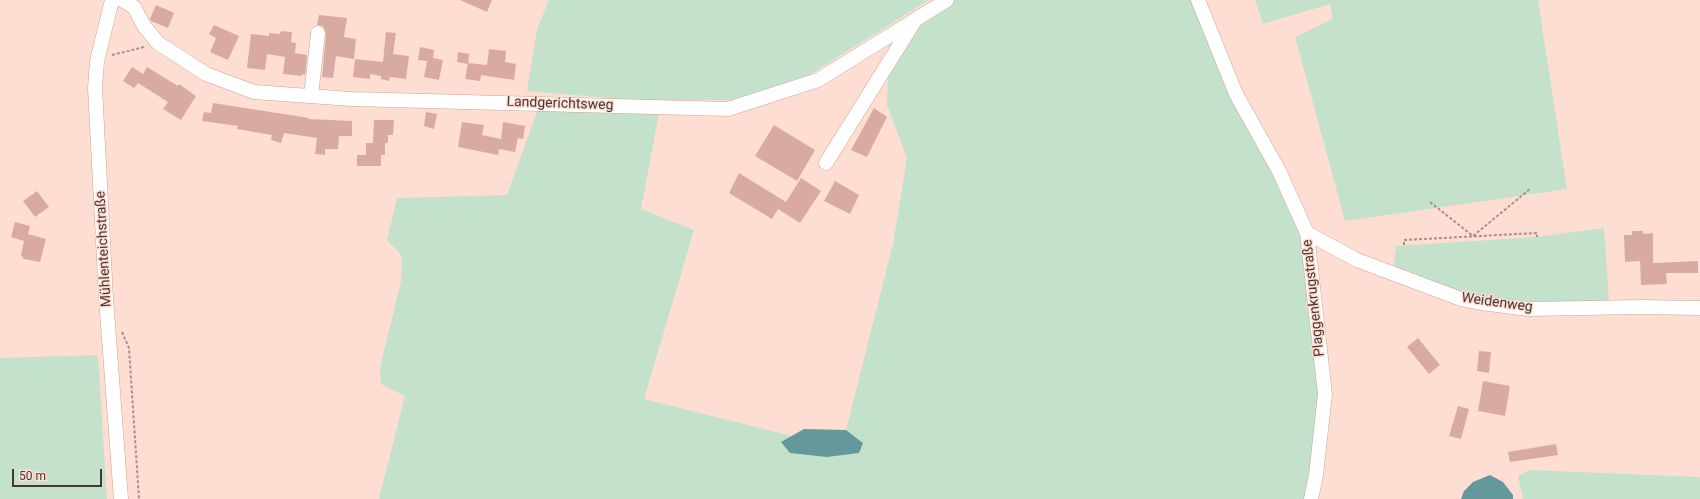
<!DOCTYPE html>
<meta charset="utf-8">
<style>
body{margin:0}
#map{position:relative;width:1700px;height:499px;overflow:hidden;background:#feded2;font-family:Roboto,sans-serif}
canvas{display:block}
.scale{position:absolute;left:12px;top:469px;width:90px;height:18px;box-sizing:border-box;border:2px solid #483832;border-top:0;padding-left:5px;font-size:12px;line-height:14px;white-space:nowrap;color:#483832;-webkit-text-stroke:3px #feded2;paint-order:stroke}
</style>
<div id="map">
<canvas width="1700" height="499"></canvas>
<div class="scale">50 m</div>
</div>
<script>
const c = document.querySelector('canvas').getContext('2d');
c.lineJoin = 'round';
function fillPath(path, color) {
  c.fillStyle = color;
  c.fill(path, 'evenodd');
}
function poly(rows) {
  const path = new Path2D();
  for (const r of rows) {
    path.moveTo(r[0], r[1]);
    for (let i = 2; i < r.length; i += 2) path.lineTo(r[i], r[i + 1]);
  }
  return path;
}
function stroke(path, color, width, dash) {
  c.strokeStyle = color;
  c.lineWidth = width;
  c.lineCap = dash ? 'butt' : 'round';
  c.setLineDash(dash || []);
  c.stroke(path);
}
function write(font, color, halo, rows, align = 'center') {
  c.font = font + ' Roboto,sans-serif';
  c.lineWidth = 3;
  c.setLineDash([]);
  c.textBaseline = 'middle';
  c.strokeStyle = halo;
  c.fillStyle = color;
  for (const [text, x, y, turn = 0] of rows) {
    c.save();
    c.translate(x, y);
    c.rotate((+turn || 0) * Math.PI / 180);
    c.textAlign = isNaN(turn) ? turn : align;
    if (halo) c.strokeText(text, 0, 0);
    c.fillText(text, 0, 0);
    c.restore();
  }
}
fillPath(poly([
 [549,0,929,0,809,75,732,100,632,100,527,91,537,29],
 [947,0,1198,0,1307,233,1325,394,1311,499,379,499,405,396,381,384,380,368,401,281,402,256,387,240,397,198,507,195,538,109,660,108,641,209,694,230,644,399,792,436,827,457,859,453,863,443,846,430,893,244,907,158,887,105,889,36],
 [1255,0,1538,0,1567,189,1345,221,1295,37,1333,19,1330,4,1263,24],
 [1604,228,1609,303,1514,301,1482,297,1461,292,1408,274,1394,265,1396,246,1537,237],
 [98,355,107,499,0,499,0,358],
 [1530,470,1700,477,1700,499,1523,499,1518,476]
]), '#c4e1cb');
fillPath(poly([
 [804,429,846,430,863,443,859,453,827,457,790,453,781,442],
 [1490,475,1503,482,1513,495,1513,499,1461,499,1464,491,1473,482]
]), '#63999a');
fillPath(poly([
 [460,0,492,0,487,12],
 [156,5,174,13,168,28,151,21,150,19],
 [319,15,347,18,344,37,356,39,354,59,336,56,333,78,322,77,326,34,323,26,317,25],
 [214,25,239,36,228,60,210,52,216,38,209,34],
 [281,31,292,32,291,42,296,43,295,53,307,55,305,75,302,74,302,76,283,74,285,57,267,54,265,70,247,68,251,34,269,36,269,33,280,34],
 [386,32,396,33,393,54,409,56,406,79,390,77,389,81,381,79,381,76,370,74,370,79,353,77,355,59,383,62],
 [420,47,434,50,433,58,443,60,439,80,424,77,427,61,418,60],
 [489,49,506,51,505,62,516,64,514,80,481,75,480,81,465,79,468,63,487,65],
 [458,52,469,54,468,64,457,62],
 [132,67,143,74,147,67,178,86,179,84,196,96,181,120,163,109,168,102,138,83,134,88,123,81],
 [213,103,309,118,308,119,352,121,352,136,339,136,338,149,325,149,325,155,315,154,317,138,284,133,281,143,271,140,272,135,237,129,238,126,202,121,204,112,211,113],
 [874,108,887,117,867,157,851,150],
 [426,112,437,114,434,129,424,126],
 [374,120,394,120,393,135,388,135,388,143,385,143,385,155,381,155,381,166,357,166,357,155,366,155,366,143,373,143],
 [462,122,484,125,482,135,501,139,503,122,525,126,523,139,518,138,515,152,499,149,498,155,458,147],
 [774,125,815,150,797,181,755,156],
 [739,173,786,202,801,178,821,191,800,223,778,209,772,219,729,193],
 [835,181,859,195,850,214,824,201],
 [37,191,49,207,35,217,23,201],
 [15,222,30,226,28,234,46,239,40,262,24,259,21,255,24,241,11,237],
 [1632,231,1643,231,1643,234,1653,233,1653,263,1698,261,1698,273,1666,273,1667,284,1641,285,1640,261,1625,262,1624,235,1632,235],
 [1418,338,1440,365,1429,374,1407,347],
 [1479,351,1491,352,1489,373,1477,371],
 [1483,381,1510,386,1505,416,1478,411],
 [1458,406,1469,409,1461,439,1449,436],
 [1556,444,1558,455,1510,462,1508,452]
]), '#d9aaa2');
const minor = poly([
 [112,0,97,61,95,88,106,298,121,499],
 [122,0,134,7,144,26,158,43,206,74,254,92,351,99,728,109,818,80,947,0],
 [1198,0,1236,94,1279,171,1307,233,1325,394,1316,475,1311,499],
 [311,96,318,33],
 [826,163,914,22],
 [1307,233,1357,260,1461,299,1481,303,1529,309,1642,307,1700,308]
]);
stroke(minor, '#caa496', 15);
stroke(poly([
 [112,55,144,47],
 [1430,202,1473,236,1530,189],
 [1404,245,1404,240,1537,233,1537,237],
 [122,332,129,348,139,499]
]), '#a89086', 2, [3, 2]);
stroke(minor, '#fff', 14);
write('14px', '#483832', '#feded2', [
 ["Landgerichtsweg",560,104,2],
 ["Mühlenteichstraße",104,249,-93],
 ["Plaggenkrugstraße",1314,298,-96],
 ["Weidenweg",1497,303,8]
]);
</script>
